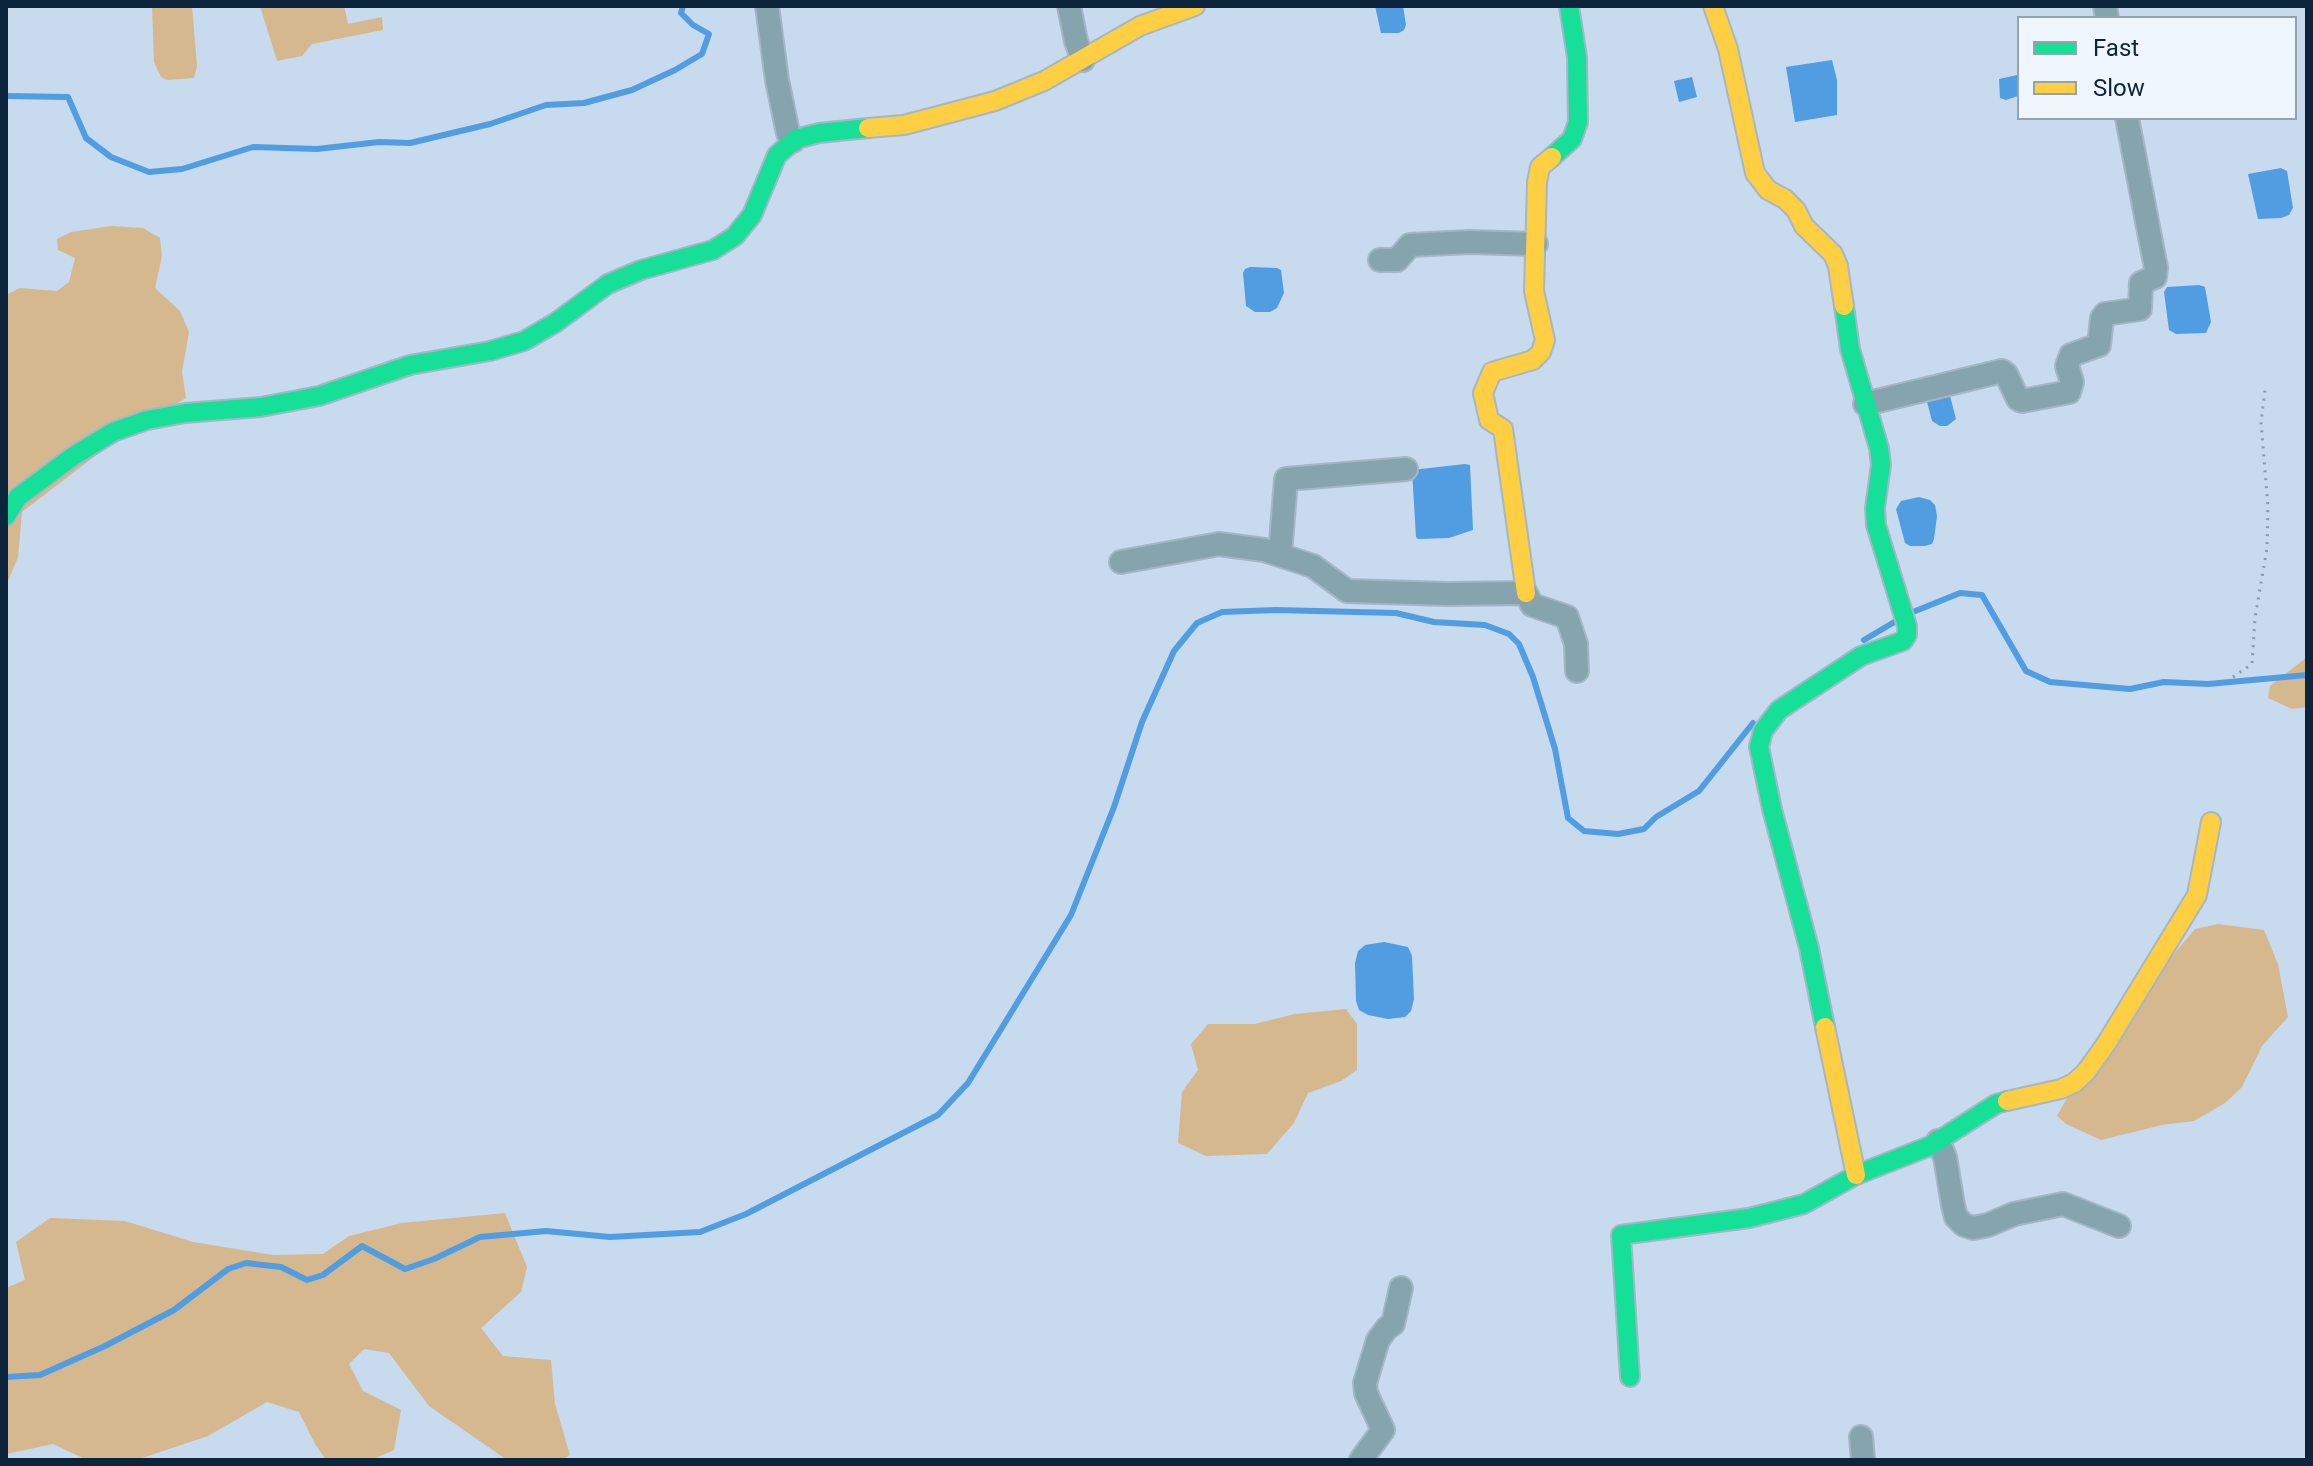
<!DOCTYPE html>
<style>
body{margin:0}
#map{position:relative;width:2313px;height:1466px;overflow:hidden;background:#c7daee;font-family:Roboto,sans-serif}
canvas{display:block}
.frame{position:absolute;inset:0;border:8px solid #0d253c;pointer-events:none}
.legend{position:absolute;left:2017px;top:16px;width:280px;height:104px;box-sizing:border-box;background:#f0f6fd;border:2px solid #95a2b0;margin:0;padding:10px 14px;list-style:none;font-size:24px;color:#0d253c}
.legend li{display:flex;align-items:center;gap:16px;height:40px}
.legend b{width:40px;border:2px solid #95a2b0}
</style>
<div id="map">
<canvas width="2313" height="1466"></canvas>
<div class="frame"></div>
<ul class="legend">
<li><b style="height:10px;background:#16e098"></b>Fast</li>
<li><b style="height:10px;background:#ffcf43"></b>Slow</li>
</ul>
</div>
<script>
const c = document.querySelector('canvas').getContext('2d');
c.lineJoin = 'round';
function fillPath(path, color) {
  c.fillStyle = color;
  c.fill(path, 'evenodd');
}
function poly(rows) {
  const path = new Path2D();
  for (const r of rows) {
    path.moveTo(r[0], r[1]);
    for (let i = 2; i < r.length; i += 2) path.lineTo(r[i], r[i + 1]);
  }
  return path;
}
function stroke(path, color, width, dash) {
  c.strokeStyle = color;
  c.lineWidth = width;
  c.lineCap = dash ? 'butt' : 'round';
  c.setLineDash(dash || []);
  c.stroke(path);
}
fillPath(poly([
 [152,6,192,6,197,66,194,78,167,80,161,77,154,62],
 [260,6,344,6,348,24,382,17,383,30,312,44,302,56,277,61],
 [112,226,143,228,160,238,162,256,155,288,180,311,189,332,182,372,186,398,116,440,22,512,18,557,6,586,6,295,20,288,57,291,69,282,75,258,58,250,57,239,71,232],
 [2307,657,2307,707,2292,709,2268,698,2270,686],
 [2218,924,2264,930,2278,964,2288,1017,2262,1046,2242,1087,2225,1103,2194,1121,2162,1125,2101,1140,2066,1124,2057,1116,2067,1098,2156,975,2195,929],
 [1346,1009,1357,1024,1357,1070,1341,1081,1308,1093,1294,1123,1267,1154,1206,1156,1178,1143,1182,1092,1198,1070,1191,1044,1208,1024,1255,1024,1295,1014],
 [505,1213,527,1267,521,1292,481,1328,503,1356,551,1360,555,1404,570,1455,561,1460,507,1460,429,1406,389,1353,364,1349,349,1364,363,1391,401,1410,394,1450,371,1460,326,1460,315,1444,299,1412,267,1402,208,1436,136,1460,87,1460,53,1444,6,1454,6,1288,25,1280,16,1242,50,1218,125,1221,193,1242,273,1255,323,1254,349,1236,402,1223]
]), '#d6b88f');
fillPath(poly([
 [1375,6,1403,6,1406,25,1404,30,1399,33,1381,33],
 [1832,60,1837,80,1837,115,1795,122,1786,67],
 [2017,75,2018,96,2006,100,2000,98,1999,79],
 [1692,77,1697,97,1679,102,1674,81],
 [2281,168,2287,171,2293,208,2289,215,2281,218,2258,219,2248,174],
 [1250,267,1277,268,1281,270,1284,293,1277,308,1270,312,1255,312,1246,306,1243,273,1245,269],
 [2199,285,2205,287,2211,322,2206,333,2176,334,2169,330,2164,292,2167,287],
 [1949,392,1956,419,1947,426,1940,426,1932,421,1926,398],
 [1465,464,1470,465,1473,530,1449,538,1418,539,1416,537,1412,470],
 [1919,497,1930,500,1935,505,1937,516,1934,539,1932,544,1925,546,1910,546,1905,543,1896,509,1901,501],
 [1384,942,1408,947,1412,956,1414,999,1411,1011,1405,1017,1388,1019,1368,1015,1359,1010,1356,1001,1355,963,1358,951,1365,945]
]), '#519de2');
stroke(poly([
 [6,96,68,97,86,138,111,157,149,172,182,169,253,147,317,149,379,142,410,143,490,124,546,105,584,103,632,90,675,70,702,54,709,34,693,25,681,13,683,6],
 [1913,612,1960,593,1982,595,2026,671,2050,682,2130,689,2164,682,2208,684,2307,675],
 [1864,640,1896,621],
 [6,1377,40,1375,105,1346,174,1310,228,1269,246,1263,281,1267,307,1280,323,1275,362,1246,405,1269,434,1259,480,1237,546,1231,610,1237,700,1232,746,1214,938,1115,968,1083,1071,915,1114,807,1142,722,1174,651,1197,623,1222,612,1276,610,1396,613,1434,622,1485,625,1509,634,1519,644,1533,677,1555,749,1568,818,1584,831,1618,834,1644,829,1656,817,1699,791,1753,723]
]), '#519de2', 6);
const street = poly([
 [767,6,777,80,788,133,793,141],
 [1069,6,1076,41,1083,60],
 [2105,6,2107,18],
 [1380,260,1397,260,1410,245,1469,242,1536,244],
 [1865,404,2002,371,2006,374,2018,399,2022,401,2069,392,2072,382,2067,366,2071,355,2099,345,2102,318,2105,314,2140,309,2141,283,2155,277,2156,268,2127,118],
 [1280,555,1286,479,1406,469],
 [1121,562,1219,544,1264,550,1313,566,1347,591,1448,594,1526,593,1532,605,1567,617,1576,644,1577,671],
 [1938,1141,1945,1157,1953,1205,1956,1217,1964,1225,1973,1228,1988,1225,2014,1214,2063,1204,2119,1226],
 [1861,1437,1863,1460],
 [1361,1460,1383,1430,1366,1393,1365,1383,1378,1340,1387,1328,1393,1324,1401,1288]
]);
const fast = poly([
 [1552,157,1572,139,1578,122,1577,57,1569,6],
 [6,516,18,497,72,457,113,432,147,420,185,413,261,407,319,396,410,365,490,351,524,341,555,323,608,284,641,270,713,250,735,236,752,215,777,155,796,139,819,133,868,128],
 [1825,1027,1809,948,1772,809,1759,747,1763,731,1779,710,1861,656,1903,641,1907,635,1907,626,1876,525,1875,508,1881,465,1879,448,1850,349,1844,306],
 [1630,1377,1621,1235,1749,1218,1804,1204,1856,1175,1930,1146,1996,1104,2007,1101]
]);
const slow = poly([
 [1713,6,1728,49,1755,173,1768,190,1785,199,1796,210,1804,226,1833,254,1838,266,1844,306],
 [868,128,904,125,995,101,1044,81,1140,26,1195,6],
 [1526,593,1503,429,1489,420,1483,393,1492,372,1533,360,1541,352,1545,340,1534,291,1537,182,1540,167,1552,157],
 [1825,1027,1856,1175],
 [2007,1101,2061,1089,2074,1083,2086,1072,2106,1044,2197,895,2211,822]
]);
stroke(street, '#a5b6c7', 26);
stroke(fast, '#a5b6c7', 22);
stroke(slow, '#a5b6c7', 22);
stroke(poly([
 [2233,677,2252,664,2255,618,2267,548,2268,507,2261,422,2265,390]
]), '#819ea7', 3, [2, 6]);
stroke(street, '#85a4ae', 22);
stroke(fast, '#16e098', 18);
stroke(slow, '#ffcf43', 18);
</script>
